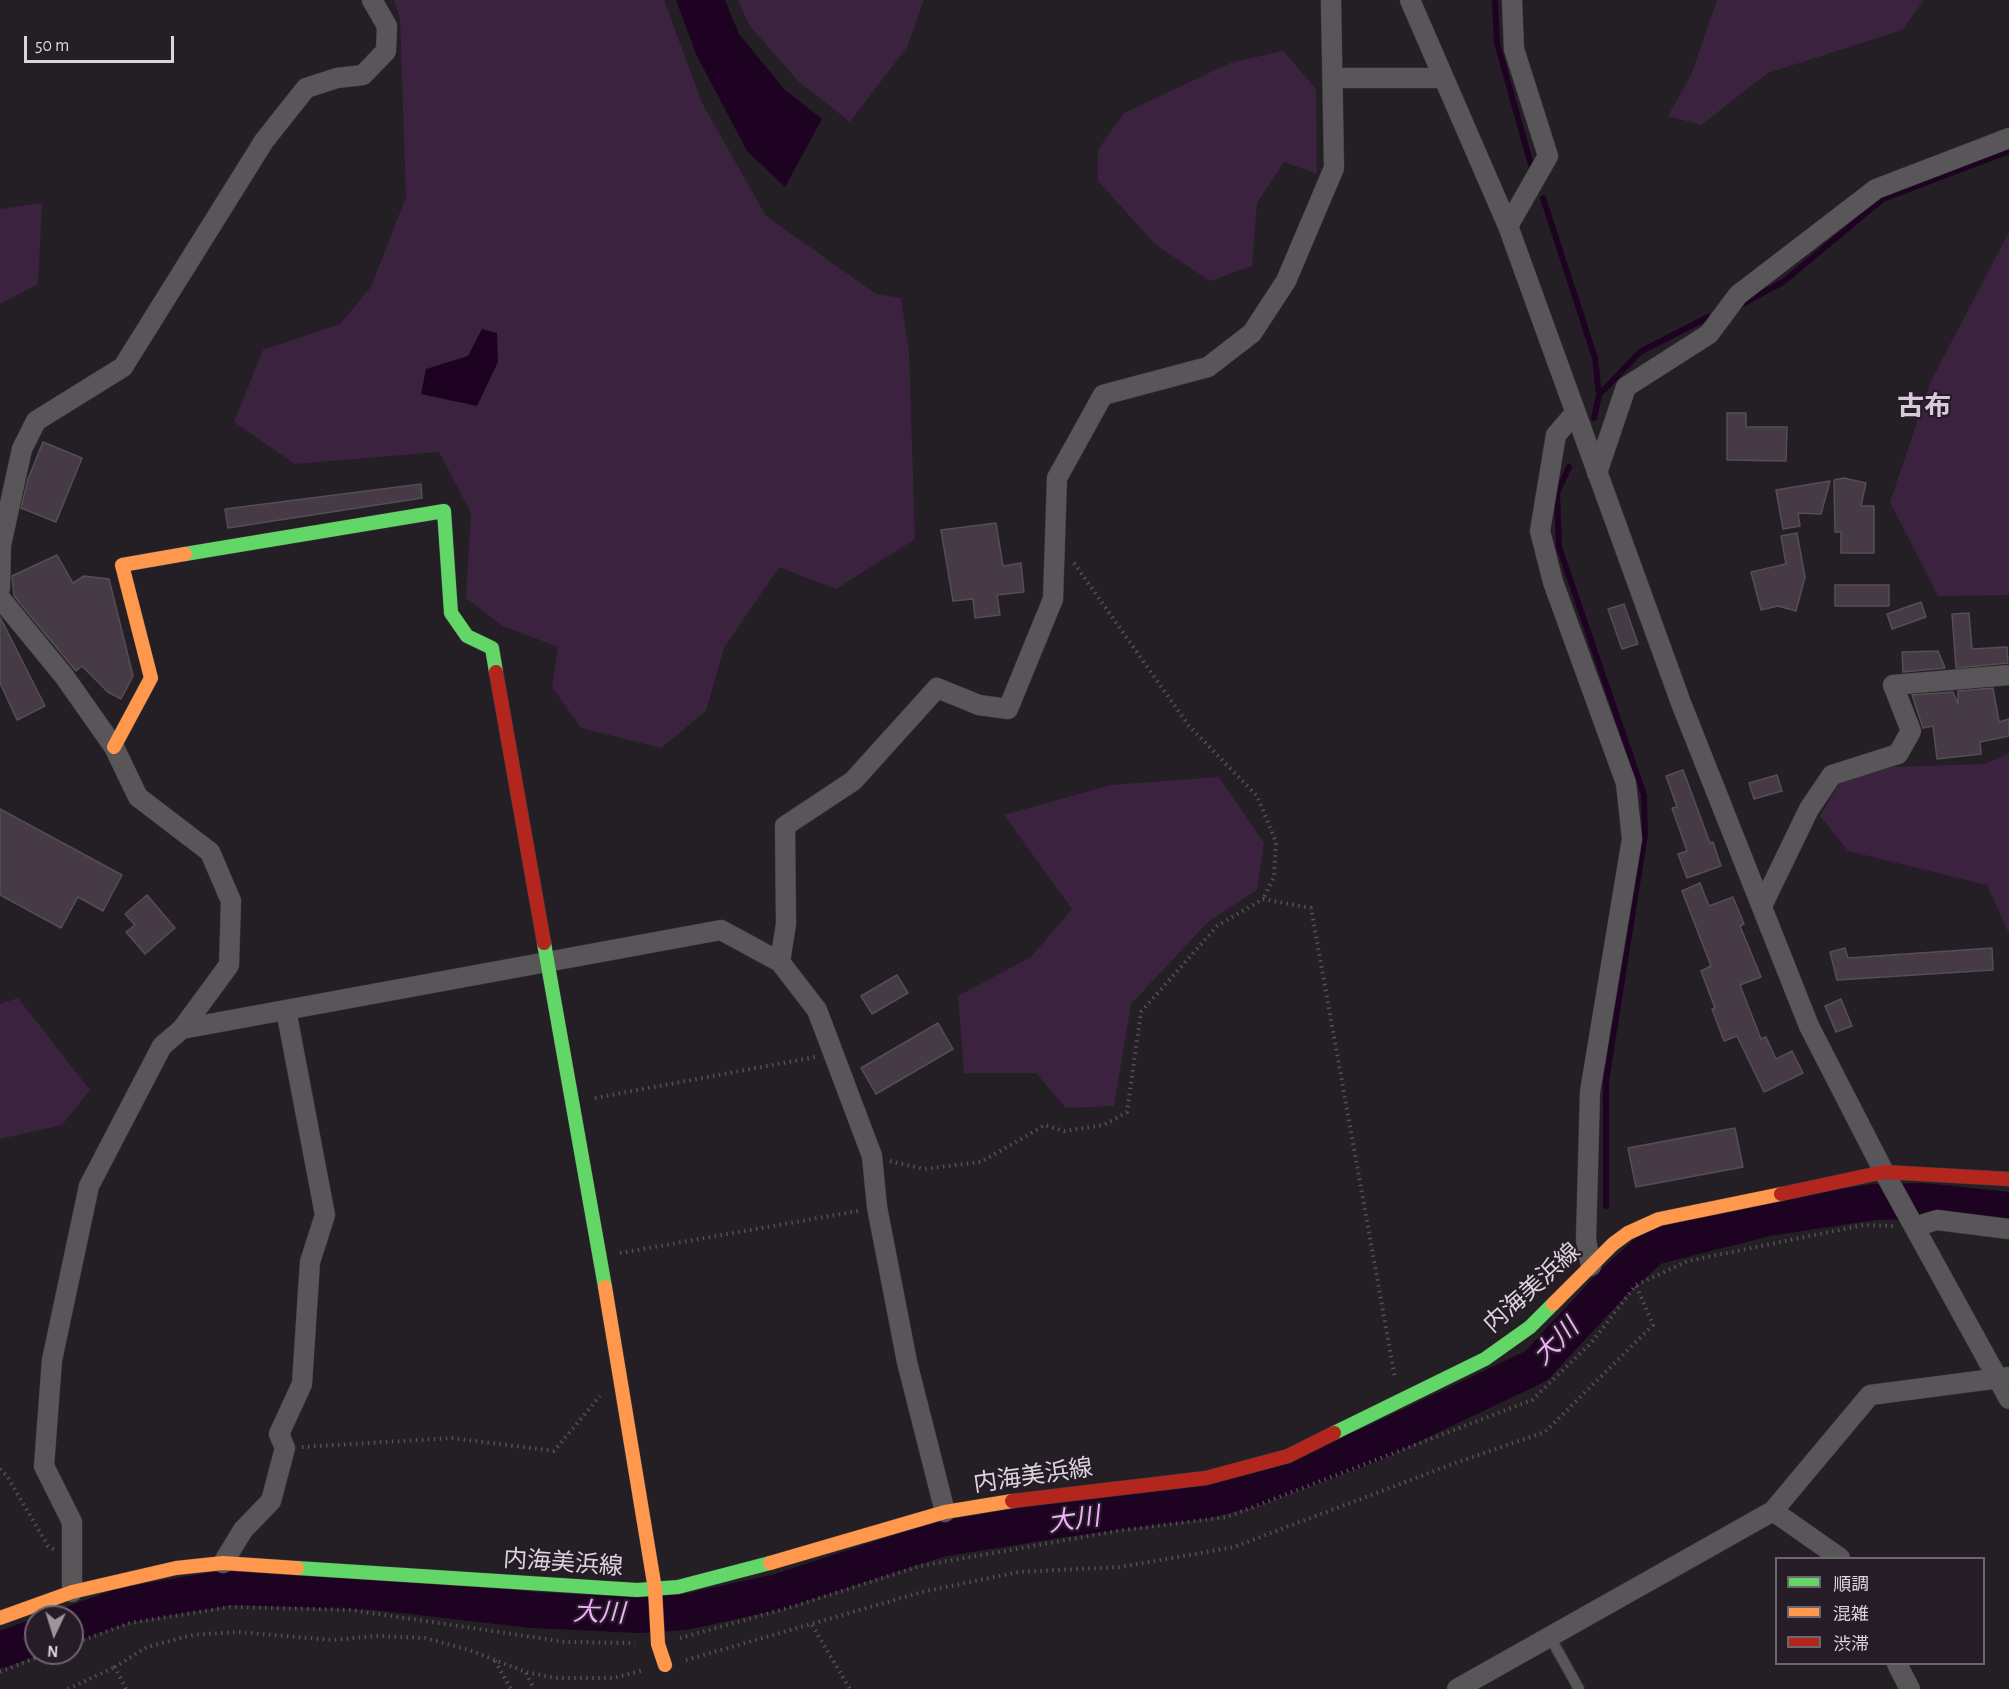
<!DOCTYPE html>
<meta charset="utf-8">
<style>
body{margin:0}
#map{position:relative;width:2009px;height:1689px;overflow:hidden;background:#241f24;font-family:"Alegreya Sans","Noto Sans JP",sans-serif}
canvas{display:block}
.legend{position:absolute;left:1775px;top:1557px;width:210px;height:108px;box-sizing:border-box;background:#261c27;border:2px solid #6e666f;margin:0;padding:8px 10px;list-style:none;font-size:18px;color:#dbd4db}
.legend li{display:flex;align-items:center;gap:12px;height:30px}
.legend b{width:30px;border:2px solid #6e666f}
.north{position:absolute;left:24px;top:1605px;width:60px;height:60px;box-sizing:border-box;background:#261c27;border:2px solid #6e666f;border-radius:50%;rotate:184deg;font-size:16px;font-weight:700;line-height:24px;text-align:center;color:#dbd4db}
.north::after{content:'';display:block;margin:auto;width:21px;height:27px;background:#9b959b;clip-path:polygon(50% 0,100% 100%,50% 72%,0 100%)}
.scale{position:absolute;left:24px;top:36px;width:150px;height:27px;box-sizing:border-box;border:3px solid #dbd4db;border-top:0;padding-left:8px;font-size:18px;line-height:21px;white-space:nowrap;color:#dbd4db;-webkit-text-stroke:4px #261c27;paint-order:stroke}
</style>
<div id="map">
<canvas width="2009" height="1689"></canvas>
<ul class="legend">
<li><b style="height:8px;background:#63d668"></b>順調</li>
<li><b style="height:8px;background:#ff974d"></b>混雑</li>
<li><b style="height:8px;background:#b3261e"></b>渋滞</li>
</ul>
<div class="north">N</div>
<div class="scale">50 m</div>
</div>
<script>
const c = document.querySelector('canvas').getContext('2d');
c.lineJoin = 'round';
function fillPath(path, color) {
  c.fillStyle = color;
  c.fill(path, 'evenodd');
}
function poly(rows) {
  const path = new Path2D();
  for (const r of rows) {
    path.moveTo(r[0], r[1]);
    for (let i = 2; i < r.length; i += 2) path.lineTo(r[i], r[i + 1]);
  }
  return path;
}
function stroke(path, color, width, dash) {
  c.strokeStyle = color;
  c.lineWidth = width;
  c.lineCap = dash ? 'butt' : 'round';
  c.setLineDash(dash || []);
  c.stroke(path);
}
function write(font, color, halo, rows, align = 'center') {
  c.font = font + ' "Alegreya Sans","Noto Sans JP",sans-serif';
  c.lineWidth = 4.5;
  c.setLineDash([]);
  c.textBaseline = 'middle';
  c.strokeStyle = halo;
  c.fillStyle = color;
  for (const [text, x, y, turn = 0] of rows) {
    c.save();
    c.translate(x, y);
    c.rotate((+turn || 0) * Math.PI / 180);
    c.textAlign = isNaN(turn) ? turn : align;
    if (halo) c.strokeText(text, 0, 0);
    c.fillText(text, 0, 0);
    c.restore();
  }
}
fillPath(poly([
 [394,0,664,0,702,103,766,216,876,294,901,298,909,352,915,539,836,589,779,567,724,648,706,711,661,748,581,728,552,687,558,647,503,626,466,598,471,513,439,452,295,464,234,422,263,350,340,324,371,287,406,197,400,18],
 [738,0,924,0,907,47,850,122,798,81,749,25],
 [1717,0,1924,0,1902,30,1768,73,1701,125,1668,116,1691,75],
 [1283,51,1316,89,1317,174,1284,162,1257,203,1252,266,1210,281,1156,245,1098,181,1098,150,1124,113,1230,63],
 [42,203,38,284,0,304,0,209],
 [2009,232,2009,595,1938,596,1890,502,1930,383],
 [2009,753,2009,934,1987,885,1848,851,1820,816,1840,783,1892,767,1985,764],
 [1219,777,1264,843,1257,890,1209,921,1131,1004,1114,1106,1066,1108,1036,1073,964,1073,958,996,1031,957,1072,909,1004,815,1111,785],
 [18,998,90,1090,62,1125,0,1139,0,1004]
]), '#3b223f');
fillPath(poly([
 [676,0,725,0,739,34,785,90,822,119,785,187,747,151,696,54],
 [482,329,497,333,498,362,477,406,421,394,426,369,468,356]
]), '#1d0321');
stroke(poly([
 [1495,0,1497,43,1531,165],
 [1543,198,1595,358,1599,395,1594,418],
 [1742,304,1783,282,1883,199,2009,151],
 [1599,395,1640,352,1708,317],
 [1569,467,1557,493,1559,547,1644,795,1645,834,1606,1081,1606,1206]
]), '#1d0321', 6);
stroke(poly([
 [72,1624,125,1605,232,1587,376,1592,533,1610,638,1615,685,1612,777,1592,940,1539,1058,1520,1204,1501,1255,1488,1370,1445,1536,1366,1614,1282,1653,1247,1768,1218,1874,1202,1922,1201,2009,1210],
 [0,1650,36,1637]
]), '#1d0321', 36);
const building = poly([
 [1727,413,1746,413,1746,427,1787,427,1786,461,1727,460,1727,413],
 [43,442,82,458,56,522,21,508,28,479,43,442],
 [1844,478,1866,483,1861,506,1874,506,1874,553,1841,553,1841,532,1835,532,1834,480,1844,478],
 [1830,481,1821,514,1798,513,1800,526,1783,529,1776,490,1830,481],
 [421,484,422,498,228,528,225,509,421,484],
 [996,523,1003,566,1021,563,1024,592,997,595,1000,615,975,618,973,599,953,601,941,530,996,523],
 [1797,533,1805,577,1796,611,1778,606,1761,610,1751,572,1786,564,1781,536,1797,533],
 [57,555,73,583,84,576,109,579,133,676,121,699,108,692,82,666,76,671,14,596,12,576,57,555],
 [1835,585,1889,585,1889,606,1835,606,1835,585],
 [1921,602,1926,617,1892,629,1887,614,1921,602],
 [1624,604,1638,644,1622,649,1608,609,1624,604],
 [1969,613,1972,649,2007,647,2008,663,1956,668,1952,614,1969,613],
 [0,617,45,706,17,720,0,683,0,617],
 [1938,651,1945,668,1903,672,1902,652,1938,651],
 [1993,688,1999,722,2009,719,2009,736,1980,742,1981,754,1937,759,1933,726,1923,728,1912,695,1953,692,1958,704,1958,691,1993,688],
 [1683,770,1710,843,1713,842,1721,866,1687,878,1678,854,1687,851,1672,808,1677,807,1666,776,1683,770],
 [1777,775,1782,791,1754,799,1749,783,1777,775],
 [0,809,122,875,103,911,78,897,61,928,0,895,0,809],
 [1700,883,1709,906,1733,897,1744,924,1740,926,1761,977,1740,985,1761,1039,1766,1037,1776,1059,1792,1051,1803,1073,1764,1092,1737,1036,1724,1041,1712,1009,1715,1008,1701,971,1711,966,1682,891,1700,883],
 [147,895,175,928,145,954,126,932,135,925,125,914,147,895],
 [1845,948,1848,958,1992,948,1993,970,1837,980,1830,952,1845,948],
 [897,975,908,993,872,1014,861,996,897,975],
 [1841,999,1852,1026,1836,1032,1825,1006,1841,999],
 [938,1023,953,1049,876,1094,861,1068,938,1023],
 [1735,1128,1743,1167,1636,1187,1628,1148,1735,1128]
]);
fillPath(building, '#453a46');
stroke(building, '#534f54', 1.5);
const lane = poly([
 [1550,1637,1579,1689]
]);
const street = poly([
 [1410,0,1508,226,1681,703,1809,1026,1884,1172,2009,1399],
 [1334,78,1443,78],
 [1508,226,1548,156,1514,49,1512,0],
 [1575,413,1556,435,1540,531,1553,582,1626,783,1632,839,1590,1092,1586,1240,1591,1266],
 [1597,473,1626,387,1709,334,1738,295,1876,189,2009,138],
 [0,588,1,545,22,449,36,421,123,367,264,141,306,88,337,78,363,75,386,51,387,26,372,0],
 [0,598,64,676,114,747,138,797,210,852,231,901,229,965,182,1029,162,1046,89,1186,52,1360,44,1466,72,1522,72,1592],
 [1762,906,1809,809,1832,775,1898,754,1911,731,1893,685,2009,675],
 [780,962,786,924,785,826,853,781,937,688,979,705,1008,709,1053,599,1057,478,1103,395,1208,367,1252,333,1286,281,1334,168,1331,0],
 [182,1029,721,930,780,962,817,1010,872,1156,877,1207,907,1362,945,1512],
 [1914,1227,1937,1220,2009,1229],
 [1773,1511,1840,1558],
 [223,1563,243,1530,271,1501,285,1448,279,1434,302,1384,310,1262,325,1215,286,1010],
 [1897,1664,1910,1689],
 [1457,1689,1773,1511,1870,1395,2009,1377]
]);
const fast = poly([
 [185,554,444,511,451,613,467,636,492,648,496,672],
 [544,943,605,1287],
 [1334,1433,1485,1359,1530,1327,1553,1304],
 [297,1568,637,1590,678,1587,770,1563]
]);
const slow = poly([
 [114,747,151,678,122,565,185,554],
 [605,1287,655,1589,658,1644,665,1665],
 [1553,1304,1613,1244,1628,1233,1659,1219,1781,1194],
 [770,1563,945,1512,1012,1501],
 [0,1618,72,1592,176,1568,223,1563,297,1568]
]);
const jam = poly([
 [496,672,544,943],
 [1781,1194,1884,1172,2009,1179],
 [1012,1501,1206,1478,1288,1456,1334,1433]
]);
stroke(lane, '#3d393d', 12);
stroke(street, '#3d393d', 21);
stroke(fast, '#3d393d', 15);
stroke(slow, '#3d393d', 15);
stroke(jam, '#3d393d', 15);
stroke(poly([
 [1074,563,1189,726,1257,796,1276,842,1274,877,1263,899],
 [595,1098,815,1057],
 [890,1161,924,1169,981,1162,1045,1125,1064,1131,1104,1125,1127,1112,1141,1012,1217,926,1263,899,1311,908,1395,1378],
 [620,1253,858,1211],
 [302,1447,452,1438,554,1451,600,1396],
 [0,1469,7,1476,48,1546,55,1550],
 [812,1625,850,1689],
 [680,1638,795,1606,920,1566,1117,1531,1227,1517,1532,1400,1592,1342,1636,1285,1688,1261,1863,1225,1893,1226],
 [72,1644,130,1623,230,1607,351,1610,566,1642,635,1643],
 [686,1660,926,1591,1019,1572,1121,1567,1234,1547,1458,1462,1545,1432,1653,1325,1636,1285],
 [495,1661,511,1689],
 [0,1672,48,1653],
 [526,1673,534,1689],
 [68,1689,115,1667],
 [126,1689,115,1667,147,1647,193,1635,237,1632,332,1640,376,1636,425,1638,469,1650,526,1672,555,1678,613,1678,644,1670]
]), '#545154', 4, [1.5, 4.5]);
stroke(lane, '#585658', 10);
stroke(street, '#585658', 20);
stroke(fast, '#63d668', 14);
stroke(slow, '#ff974d', 14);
stroke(jam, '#b3261e', 14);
write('24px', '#dbd4db', '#261c27', [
 ["内海美浜線",1532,1288,-42],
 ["内海美浜線",1033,1476,-8],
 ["内海美浜線",563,1563,4]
]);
write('italic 26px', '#f4acff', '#261c27', [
 ["大川",1556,1342,-45],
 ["大川",1074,1520,-8],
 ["大川",599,1613,2]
]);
write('bold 27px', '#d7cad9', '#261c27', [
 ["古布",1924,407]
]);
</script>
